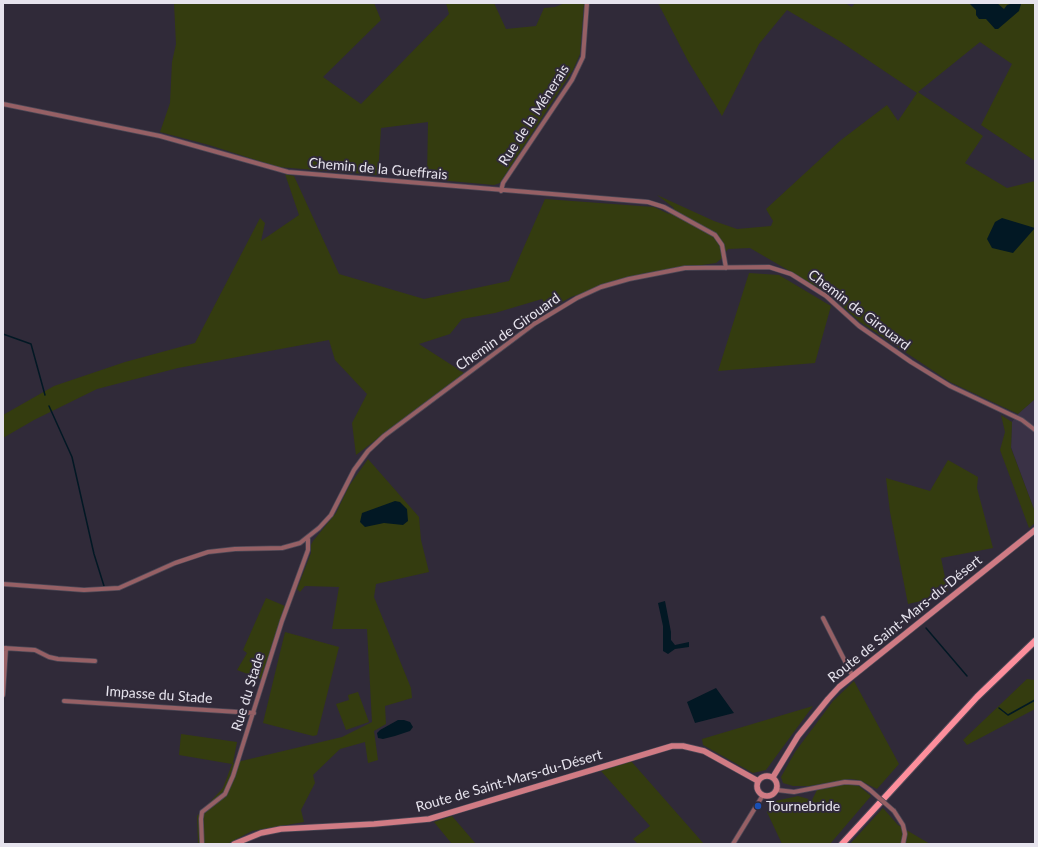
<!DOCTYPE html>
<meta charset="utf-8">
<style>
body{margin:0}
#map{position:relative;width:1038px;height:847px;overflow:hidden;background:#302a39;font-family:Lato,sans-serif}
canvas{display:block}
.frame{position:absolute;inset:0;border:4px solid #e6e3ed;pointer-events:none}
</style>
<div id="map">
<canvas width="1038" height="847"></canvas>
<div class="frame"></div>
</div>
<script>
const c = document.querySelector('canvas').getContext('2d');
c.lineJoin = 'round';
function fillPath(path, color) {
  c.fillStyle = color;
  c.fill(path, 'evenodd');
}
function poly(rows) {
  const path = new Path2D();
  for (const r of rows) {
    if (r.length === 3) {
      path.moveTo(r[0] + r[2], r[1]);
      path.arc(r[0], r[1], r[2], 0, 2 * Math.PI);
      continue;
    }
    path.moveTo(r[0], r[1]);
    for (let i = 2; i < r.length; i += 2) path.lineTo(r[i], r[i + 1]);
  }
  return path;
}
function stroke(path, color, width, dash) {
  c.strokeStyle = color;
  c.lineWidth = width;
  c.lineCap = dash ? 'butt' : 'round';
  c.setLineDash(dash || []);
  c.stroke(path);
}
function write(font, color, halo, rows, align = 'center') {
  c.font = font + ' Lato,sans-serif';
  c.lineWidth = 4;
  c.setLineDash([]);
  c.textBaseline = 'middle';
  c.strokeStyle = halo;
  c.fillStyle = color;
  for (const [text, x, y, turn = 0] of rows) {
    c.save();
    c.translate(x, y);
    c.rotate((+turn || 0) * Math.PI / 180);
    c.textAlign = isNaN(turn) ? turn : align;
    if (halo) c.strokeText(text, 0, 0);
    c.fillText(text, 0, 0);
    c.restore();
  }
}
fillPath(poly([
 [1035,399,1035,512,1011,447,1012,422,1018,414]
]), '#3a3246');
fillPath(poly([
 [174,3,374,3,381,20,323,77,361,104,449,14,446,3,494,3,506,29,536,26,544,8,555,7,565,3,584,3,580,54,573,70,500,183,494,185,427,179,428,122,381,128,378,175,278,167,209,145,160,132,170,103,172,62,176,44],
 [658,3,845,3,852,7,855,3,1035,3,1035,161,981,125,1012,64,980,42,918,92,983,136,965,163,1007,188,1035,181,1035,399,1018,414,950,382,860,322,829,294,750,248,728,249,721,259,716,263,645,273,571,297,548,310,542,299,495,313,462,319,450,334,419,344,464,373,356,455,352,423,367,394,335,360,329,340,178,368,97,389,34,420,3,438,3,415,54,386,125,362,195,343,260,218,265,223,261,241,299,215,285,174,294,176,339,274,424,299,509,281,545,199,654,207,669,214,674,208,657,195,714,221,737,229,771,226,773,221,766,209,841,140,887,105,898,121,917,93,841,42,787,10,759,44,722,116,688,61],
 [749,273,779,275,831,306,815,363,718,371],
 [1001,415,1012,422,1011,448,1035,512,1035,523,1029,528,1000,450,1005,432],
 [368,459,419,517,421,540,429,572,376,584,374,597,411,688,412,698,385,706,386,724,374,731,378,760,368,763,365,742,340,749,313,775,315,783,301,810,304,822,252,831,227,844,198,844,197,816,223,788,232,764,179,755,181,734,237,742,233,763,342,737,372,722,367,629,332,629,339,587,305,586,300,592,297,589,311,553,311,545,313,541,336,513,349,486],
 [948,460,978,477,977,488,993,548,941,558,948,592,934,598,908,604,890,512,886,478,930,491],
 [266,598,285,606,261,679,237,670,247,653,243,650],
 [285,632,339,647,317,735,313,736,263,723],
 [1027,679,1035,680,1035,709,967,745,963,740],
 [854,681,899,764,877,789,859,780,850,779,809,786,793,786,783,783,781,777,795,752,833,701],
 [358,692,369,722,346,730,336,704,349,700,348,695],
 [813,706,766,770,753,773,703,745,702,739],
 [631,761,704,844,638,844,633,839,650,826,601,771],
 [845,784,859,786,871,796,830,844,782,844,767,812,775,801,798,796,812,800,817,790],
 [883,808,898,825,930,844,850,844],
 [452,816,476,844,452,844,434,822]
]), '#343c0f');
fillPath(poly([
 [969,3,997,3,1004,9,1007,5,1013,3,1021,4,1019,11,998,29,995,29,986,19,979,19,976,15,976,10],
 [1002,218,1035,228,1013,253,992,248,987,239,995,222],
 [395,501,400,502,407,509,408,521,403,525,384,523,365,527,360,522,362,513],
 [665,601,671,632,671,640,675,645,689,642,689,647,675,649,668,654,663,651,663,626,658,603],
 [716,688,734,713,695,723,687,702],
 [398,720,404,720,410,722,413,727,410,731,395,736,383,739,378,738,377,733,380,730]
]), '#021824');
stroke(poly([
 [3,334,31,344,45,395],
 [49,406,72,457,94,554,104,586],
 [926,628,967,676],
 [999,708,1008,715,1035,700]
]), '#021824', 1.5);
const minor = poly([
 [3,104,160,136,288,172,648,202,664,207,715,235,722,245,726,268],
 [501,191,503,183,572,80,583,57,587,3],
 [3,584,84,590,119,588,175,563,208,552,235,549,282,548,300,543,319,528,331,515,354,470,368,451,384,436,534,324,577,298,601,287,629,279,685,268,769,267,791,274,826,296,859,326,911,362,950,386,1022,420,1035,430],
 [823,618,852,675],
 [3,648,35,650,49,657,58,659,95,661],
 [3,695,6,648],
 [64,701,254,713],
 [777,790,794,792,845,782,860,783,870,790],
 [894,811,903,825,905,834,903,844],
 [202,844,201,819,202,812,225,794,233,776,282,621,308,550,308,539],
 [733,844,763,795]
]);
const secondary = poly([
 [767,786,10],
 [773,777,798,736,828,699,839,687,1035,530],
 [234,844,261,833,281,829,374,824,429,819,672,746,683,746,704,751,758,781]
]);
const primary = poly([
 [842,844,977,697,1035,641]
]);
stroke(minor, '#4d4856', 5.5);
stroke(secondary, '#4d4856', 7);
stroke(primary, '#4d4856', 8);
stroke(minor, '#966065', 4);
stroke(secondary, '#d07b84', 5.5);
stroke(primary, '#fd8f9c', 6);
const minorBridge = poly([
 [870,790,894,811]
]);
stroke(minorBridge, '#4d4856', 5.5, []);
stroke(minorBridge, '#966065', 4);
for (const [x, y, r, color] of [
 [758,806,4,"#1a4fb4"]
]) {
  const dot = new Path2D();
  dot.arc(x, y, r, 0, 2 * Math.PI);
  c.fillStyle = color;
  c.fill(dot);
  stroke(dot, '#302a39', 1.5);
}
write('14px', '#e6e3ed', '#302a39', [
 ["Rue de la Ménerais",534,115,-57],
 ["Chemin de la Gueffrais",378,169,5],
 ["Chemin de Girouard",859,310,37],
 ["Chemin de Girouard",508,332,-35],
 ["Route de Saint-Mars-du-Désert",905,619,-39],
 ["Rue du Stade",248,692,-73],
 ["Impasse du Stade",159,695,4],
 ["Route de Saint-Mars-du-Désert",509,781,-16]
]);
write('14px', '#e6e3ed', '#302a39', [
 ["Tournebride",766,806]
], 'left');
</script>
